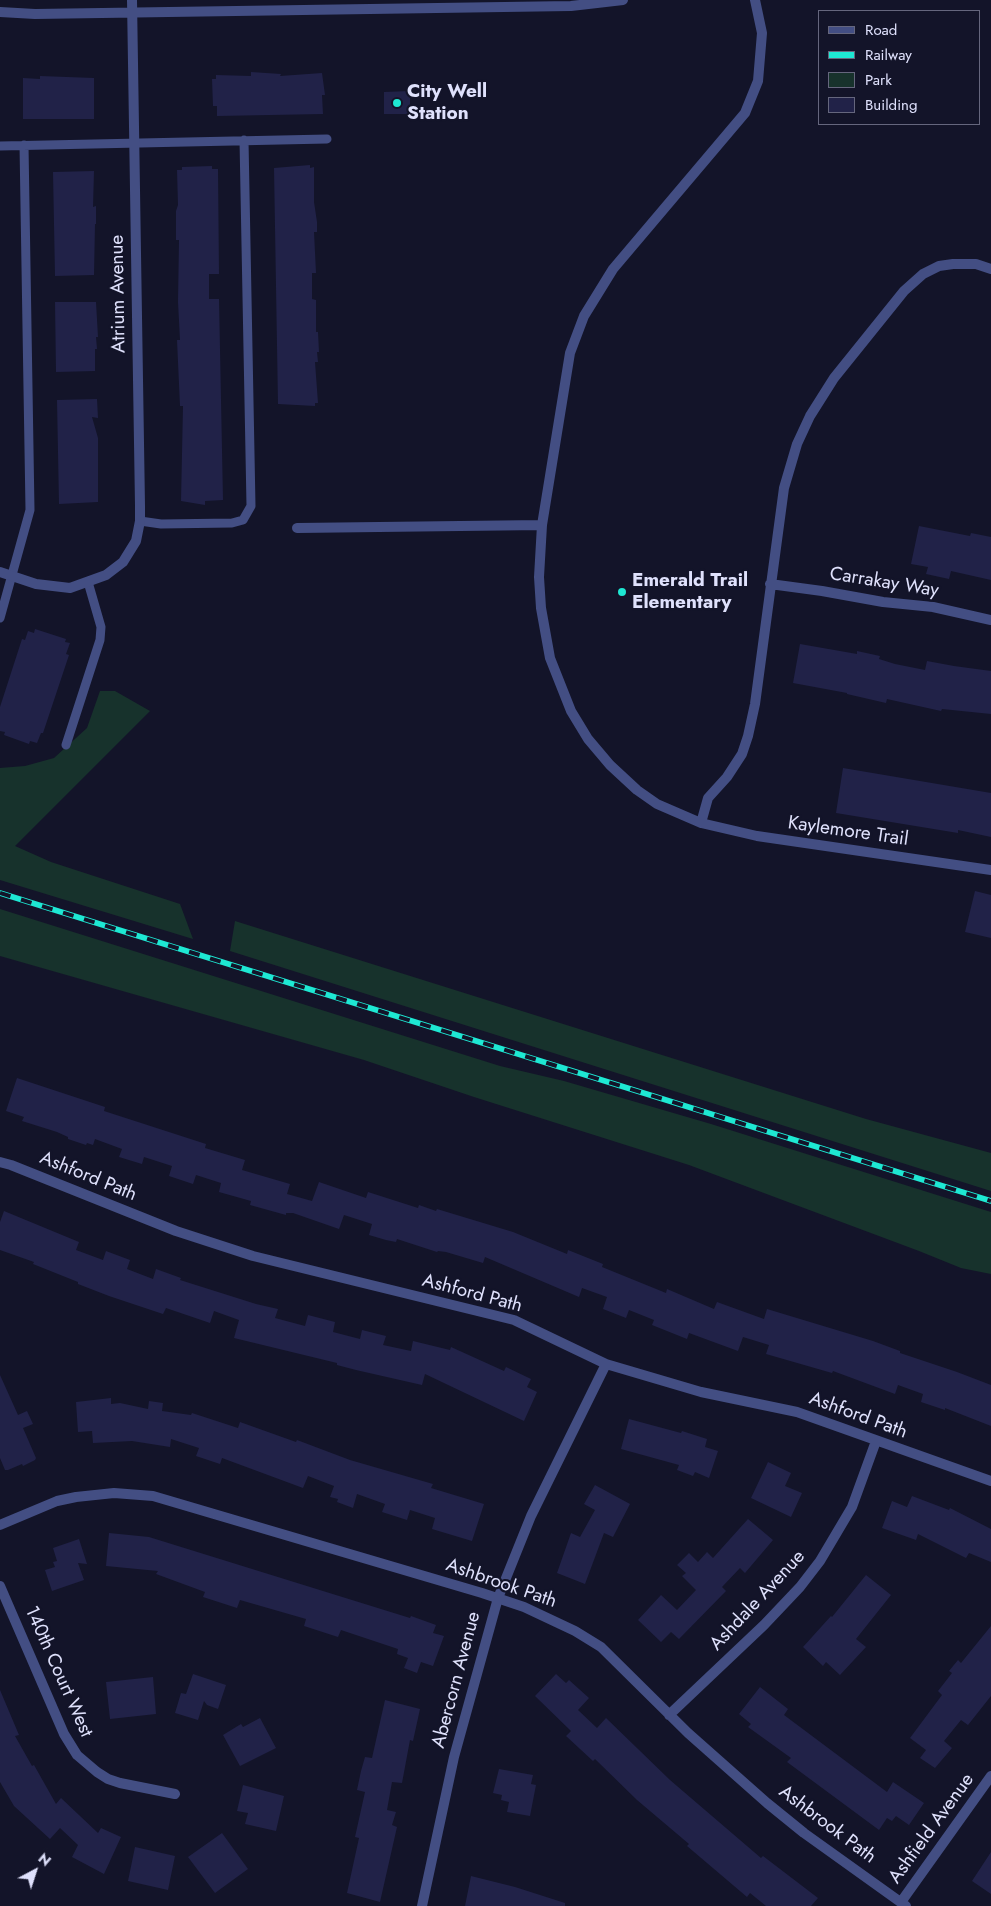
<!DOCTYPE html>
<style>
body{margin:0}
#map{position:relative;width:991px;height:1906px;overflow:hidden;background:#131429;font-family:Jost,sans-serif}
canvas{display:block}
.legend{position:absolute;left:818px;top:10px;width:162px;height:115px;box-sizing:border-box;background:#131429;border:1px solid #65667d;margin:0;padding:6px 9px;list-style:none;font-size:15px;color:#dfe1fc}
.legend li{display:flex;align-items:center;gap:10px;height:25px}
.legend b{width:25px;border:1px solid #65667d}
.north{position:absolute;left:10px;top:1846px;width:50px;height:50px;-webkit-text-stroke:4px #131429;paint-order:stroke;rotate:40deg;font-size:14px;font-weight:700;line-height:20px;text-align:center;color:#dfe1fc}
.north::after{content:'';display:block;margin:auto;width:18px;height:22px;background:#dfe1fc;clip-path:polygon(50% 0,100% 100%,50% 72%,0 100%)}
</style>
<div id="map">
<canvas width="991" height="1906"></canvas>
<ul class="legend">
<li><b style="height:6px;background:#434e83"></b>Road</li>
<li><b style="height:6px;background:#1ee8d3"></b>Railway</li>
<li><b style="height:14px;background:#17322c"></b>Park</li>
<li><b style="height:14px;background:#212248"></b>Building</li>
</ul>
<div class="north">N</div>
</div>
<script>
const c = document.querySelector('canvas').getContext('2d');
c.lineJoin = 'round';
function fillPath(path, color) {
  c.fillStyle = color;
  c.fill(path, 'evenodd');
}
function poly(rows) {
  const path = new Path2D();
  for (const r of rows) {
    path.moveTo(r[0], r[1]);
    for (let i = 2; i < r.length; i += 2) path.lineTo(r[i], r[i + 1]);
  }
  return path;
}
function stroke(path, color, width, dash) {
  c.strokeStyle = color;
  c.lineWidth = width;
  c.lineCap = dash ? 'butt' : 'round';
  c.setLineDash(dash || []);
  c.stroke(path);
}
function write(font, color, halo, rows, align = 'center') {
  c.font = font + ' Jost,sans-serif';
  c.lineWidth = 4.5;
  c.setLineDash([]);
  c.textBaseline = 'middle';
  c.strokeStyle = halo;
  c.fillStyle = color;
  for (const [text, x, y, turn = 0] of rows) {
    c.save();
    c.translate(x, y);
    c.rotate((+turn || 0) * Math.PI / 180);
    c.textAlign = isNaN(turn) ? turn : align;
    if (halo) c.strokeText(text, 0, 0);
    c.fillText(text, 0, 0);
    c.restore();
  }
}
fillPath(poly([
 [100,691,115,691,150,711,15,846,51,862,180,904,193,939,0,880,0,768,25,766,54,758,87,728],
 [0,909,500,1066,564,1081,711,1124,991,1212,991,1274,961,1268,919,1251,689,1165,474,1097,364,1060,0,956],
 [235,921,866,1119,991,1153,991,1191,230,951]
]), '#17322c');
fillPath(poly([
 [251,72,281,74,280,76,322,73,325,95,322,95,323,114,217,116,217,106,213,106,212,79,216,79,216,75,251,76],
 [40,76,94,78,94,119,23,119,23,78,40,79],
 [410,91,410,114,384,114,384,92],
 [310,165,310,168,314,167,314,202,317,222,317,232,314,232,316,273,312,273,312,299,316,300,316,332,318,332,319,352,317,352,318,362,315,362,318,403,315,403,315,406,278,404,274,168],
 [212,166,212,169,218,169,219,274,209,274,209,299,219,299,223,500,205,501,205,505,181,501,183,406,180,406,177,340,180,340,178,302,179,240,176,240,176,211,178,205,177,170,182,170,182,167],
 [94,171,93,207,96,206,96,224,95,224,94,275,55,276,53,172],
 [55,302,96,302,98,337,96,337,97,349,95,349,95,371,56,372],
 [97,399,98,418,92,417,98,438,98,502,59,504,57,400],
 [919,526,970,536,971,533,991,537,991,580,951,571,949,579,926,574,928,567,911,564],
 [35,629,66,639,65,642,70,643,66,654,69,655,43,733,41,733,37,743,30,741,29,744,4,735,5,732,0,731,0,707,22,639,25,640,28,631,34,633],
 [800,644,857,654,857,651,880,656,879,659,895,664,925,670,927,661,954,666,991,671,991,714,942,709,941,711,887,699,886,703,847,694,847,693,793,683],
 [843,768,991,793,991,837,958,830,958,833,836,813],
 [975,891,991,895,991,938,965,932],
 [17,1078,105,1107,104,1111,206,1144,205,1148,245,1160,242,1170,290,1184,287,1194,312,1201,319,1182,366,1198,368,1192,418,1208,419,1205,436,1211,437,1209,513,1232,567,1254,568,1250,603,1264,602,1267,666,1293,667,1289,714,1309,717,1302,764,1319,767,1309,873,1341,900,1351,900,1353,957,1372,991,1385,991,1426,945,1408,945,1410,921,1402,923,1394,898,1385,895,1394,833,1371,832,1373,766,1354,769,1345,743,1337,738,1351,689,1333,687,1339,652,1325,654,1320,629,1310,626,1318,603,1309,607,1297,582,1288,579,1297,485,1257,483,1263,446,1252,438,1251,437,1252,397,1239,396,1242,386,1240,369,1235,372,1224,344,1215,339,1229,293,1213,286,1213,286,1215,250,1205,251,1201,219,1192,221,1183,196,1175,193,1184,169,1176,172,1166,144,1157,142,1164,119,1157,122,1149,95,1139,93,1145,87,1143,86,1145,68,1139,68,1137,57,1132,22,1121,24,1117,6,1111],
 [4,1211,79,1242,76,1250,103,1260,106,1251,130,1260,127,1269,153,1279,156,1269,181,1278,180,1280,256,1304,278,1309,275,1318,305,1326,308,1315,335,1322,333,1332,360,1339,362,1330,386,1336,383,1345,411,1351,413,1341,450,1350,451,1347,504,1371,506,1367,531,1379,527,1387,537,1392,524,1421,425,1374,422,1385,356,1370,337,1365,337,1363,234,1338,239,1320,214,1311,210,1323,166,1308,163,1314,109,1296,78,1284,78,1282,33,1264,34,1262,0,1250,0,1222],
 [0,1375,18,1415,27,1411,33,1424,23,1428,36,1458,35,1460,23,1466,22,1464,8,1470,5,1470,0,1458],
 [111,1398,111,1404,120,1403,148,1409,149,1401,163,1403,162,1411,191,1415,192,1413,238,1428,240,1422,296,1442,297,1440,350,1460,433,1484,431,1488,484,1504,472,1541,432,1529,435,1518,410,1510,407,1520,382,1512,385,1504,357,1494,353,1508,337,1502,338,1499,330,1497,334,1486,308,1476,303,1488,222,1458,220,1464,196,1456,199,1448,171,1439,170,1447,132,1441,93,1443,92,1431,78,1432,76,1402],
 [629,1419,681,1433,682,1431,707,1439,705,1447,718,1451,709,1478,695,1472,693,1476,677,1470,679,1465,621,1449],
 [768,1462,791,1473,785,1486,802,1493,791,1517,751,1498],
 [595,1485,630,1504,613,1537,604,1533,585,1584,557,1573,571,1533,580,1537,595,1510,584,1504],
 [912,1496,949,1510,950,1508,991,1529,991,1562,969,1553,966,1558,918,1534,916,1540,882,1528,892,1501,907,1507],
 [748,1519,773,1540,745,1573,740,1568,722,1587,726,1591,679,1639,671,1632,661,1642,638,1620,661,1595,677,1610,696,1590,682,1576,686,1573,677,1565,689,1553,698,1562,707,1552,713,1558],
 [109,1533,149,1537,410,1618,411,1616,436,1625,433,1633,444,1636,433,1666,421,1662,417,1673,404,1668,408,1658,397,1654,398,1649,341,1630,338,1637,304,1626,306,1619,240,1600,237,1608,203,1597,205,1592,156,1574,158,1571,106,1566],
 [79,1539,87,1564,78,1563,84,1580,52,1591,45,1570,55,1567,53,1562,57,1561,53,1548],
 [866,1575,891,1595,856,1639,866,1647,840,1675,826,1662,823,1666,803,1647,831,1616,832,1617],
 [991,1626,991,1696,968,1725,961,1720,944,1741,952,1748,935,1768,920,1758,926,1750,910,1738,942,1695,938,1691,952,1673,949,1671,958,1660,961,1663],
 [193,1674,226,1685,218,1709,207,1705,204,1701,198,1720,175,1713,181,1693,186,1694],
 [556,1674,566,1683,569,1680,589,1698,578,1710,597,1728,606,1718,670,1780,761,1858,763,1856,818,1898,811,1906,766,1906,750,1893,747,1897,687,1846,689,1844,637,1800,595,1759,593,1761,566,1736,571,1731,535,1696],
 [153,1677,156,1714,110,1719,106,1682],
 [760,1687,788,1709,784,1715,887,1792,893,1782,924,1803,909,1825,896,1816,892,1821,887,1818,879,1830,787,1762,791,1758,748,1727,751,1724,739,1714],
 [0,1690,19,1735,15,1736,32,1766,34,1765,56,1804,61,1798,98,1833,101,1828,121,1837,104,1874,72,1857,78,1845,60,1828,50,1839,14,1806,0,1782],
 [385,1700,420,1709,413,1741,410,1740,402,1783,392,1782,387,1810,396,1812,392,1825,397,1827,380,1902,347,1893,359,1838,355,1837,365,1792,357,1790,361,1771,365,1757,372,1758],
 [260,1718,276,1748,240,1766,223,1735,241,1724,243,1727],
 [499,1769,533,1775,531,1784,536,1785,530,1816,507,1812,509,1802,501,1800,502,1795,493,1793],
 [243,1785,284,1796,276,1831,245,1824,248,1813,237,1811],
 [222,1833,248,1869,215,1893,188,1857],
 [135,1847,175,1856,168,1890,128,1881],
 [991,1852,991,1894,972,1881],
 [471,1876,515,1887,565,1903,565,1906,465,1906]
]), '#212248');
stroke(poly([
 [0,146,327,139],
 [140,521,161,524,232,523,243,520,251,506,244,140],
 [0,618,30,510,24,145],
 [66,745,100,640,101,627,88,582]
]), '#434e83', 9);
stroke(poly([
 [755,0,762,33,758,81,745,113,613,269,584,316,570,353,542,525,539,577,541,608,550,658,571,711,588,739,610,765,637,790,657,804,701,823,757,836,991,870],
 [0,12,35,14,571,6,623,0],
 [297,528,542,525],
 [0,572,36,584,70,588,106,575,123,562,136,541,140,521,140,506,132,0],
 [770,584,822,591,883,602,933,607,991,620],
 [701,823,708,798,727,777,742,754,748,736,755,704,784,488,797,444,810,416,834,378,904,291,923,274,939,266,953,264,976,264,991,269],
 [0,1162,11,1165,176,1231,253,1256,514,1320,606,1364,701,1392,797,1412,991,1481],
 [0,1525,57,1501,76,1497,114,1493,153,1496,482,1593,524,1607,575,1631,601,1647,688,1733,767,1803,804,1833,906,1906],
 [0,1586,64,1734,77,1755,97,1772,108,1779,120,1783,175,1794],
 [669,1715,764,1625,800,1587,820,1561,852,1507,876,1441],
 [901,1902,991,1776],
 [422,1906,454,1757,498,1598,531,1516,606,1364]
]), '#434e83', 10);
const rail = poly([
 [0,893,991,1201]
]);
stroke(rail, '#1ee8d3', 5.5);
stroke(rail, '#131429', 4, [11]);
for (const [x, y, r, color] of [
 [397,103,5,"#1ee8d3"],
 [622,592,5,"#1ee8d3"]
]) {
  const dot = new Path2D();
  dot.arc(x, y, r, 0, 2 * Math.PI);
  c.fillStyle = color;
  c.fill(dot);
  stroke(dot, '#131429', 2);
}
write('bold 19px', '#dfe1fc', '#131429', [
 ["City Well",407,92],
 ["Station",407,114],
 ["Emerald Trail",632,581],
 ["Elementary",632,603]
], 'left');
write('19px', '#dfe1fc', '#131429', [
 ["Atrium Avenue",119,294,-91],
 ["Carrakay Way",884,583,9],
 ["Kaylemore Trail",848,832,8],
 ["Ashford Path",88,1177,22],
 ["Ashford Path",472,1294,15],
 ["Ashford Path",858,1416,20],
 ["Ashbrook Path",501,1584,19],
 ["Ashdale Avenue",758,1601,-47],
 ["140th Court West",58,1672,66],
 ["Abercorn Avenue",457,1680,-75],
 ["Ashbrook Path",827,1825,37],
 ["Ashfield Avenue",932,1829,-54]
]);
</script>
